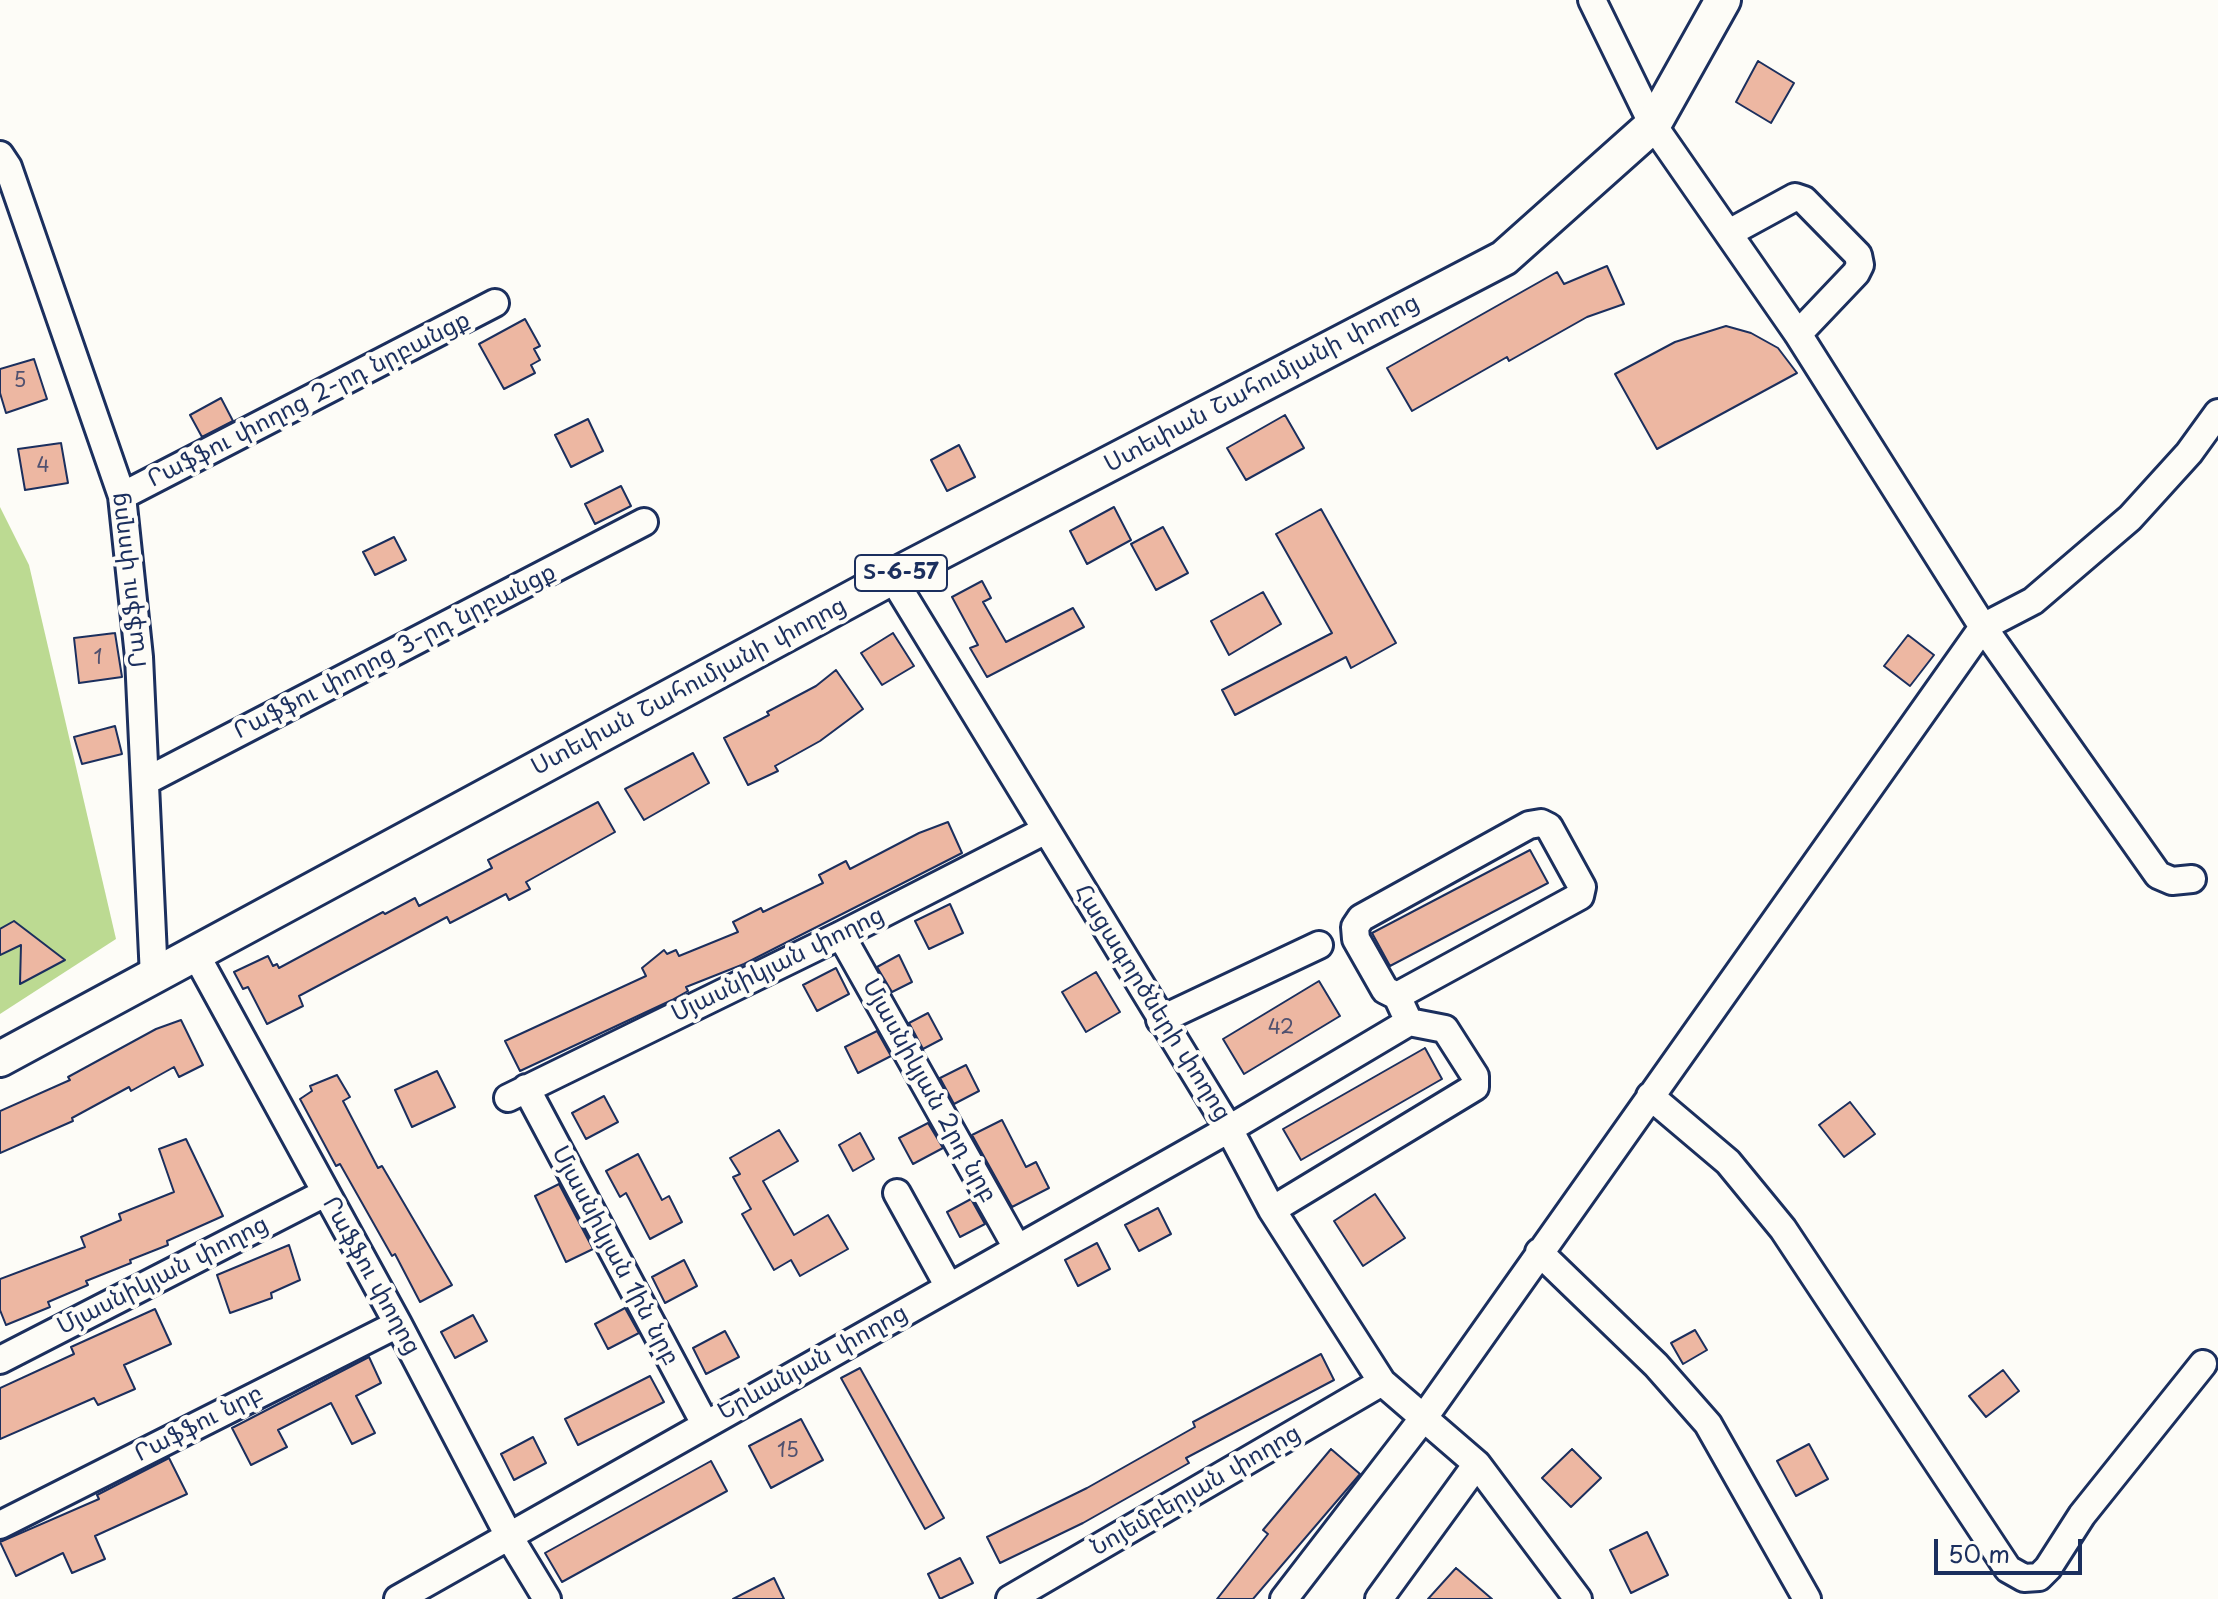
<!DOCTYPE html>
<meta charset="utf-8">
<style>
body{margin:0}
#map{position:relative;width:2218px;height:1599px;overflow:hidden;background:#fdfcf7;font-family:"Playpen Sans",sans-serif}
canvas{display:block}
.scale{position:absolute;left:1934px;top:1539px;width:148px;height:36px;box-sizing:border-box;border:4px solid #1b2f5e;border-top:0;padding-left:10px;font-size:24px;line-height:28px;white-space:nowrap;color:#1b2f5e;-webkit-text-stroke:6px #fdfcf7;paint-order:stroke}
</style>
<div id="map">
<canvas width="2218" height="1599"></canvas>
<div class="scale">50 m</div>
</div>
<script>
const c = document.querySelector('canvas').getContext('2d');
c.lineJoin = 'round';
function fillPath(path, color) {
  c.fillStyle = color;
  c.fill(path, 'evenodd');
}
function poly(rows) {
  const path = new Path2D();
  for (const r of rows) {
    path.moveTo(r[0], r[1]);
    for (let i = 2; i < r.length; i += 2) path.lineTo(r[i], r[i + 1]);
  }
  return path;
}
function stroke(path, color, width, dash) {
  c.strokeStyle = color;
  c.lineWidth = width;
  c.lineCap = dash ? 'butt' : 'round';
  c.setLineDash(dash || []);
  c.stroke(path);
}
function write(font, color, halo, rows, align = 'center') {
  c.font = font + ' "Playpen Sans","Noto Sans Armenian",sans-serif';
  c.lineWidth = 8;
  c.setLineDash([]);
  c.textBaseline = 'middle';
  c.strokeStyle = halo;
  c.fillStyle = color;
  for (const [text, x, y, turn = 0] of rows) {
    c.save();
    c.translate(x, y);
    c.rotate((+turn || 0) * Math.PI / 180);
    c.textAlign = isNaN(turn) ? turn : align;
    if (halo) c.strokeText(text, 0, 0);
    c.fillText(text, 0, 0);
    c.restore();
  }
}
fillPath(poly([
 [0,507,29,565,116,939,0,1014]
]), '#bcda92');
const building = poly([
 [1758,61,1794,83,1771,123,1736,102,1758,61],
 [1607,266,1624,304,1587,317,1509,361,1507,357,1412,411,1387,368,1557,272,1564,284,1607,266],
 [525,319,540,346,534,349,540,360,531,365,535,373,504,389,479,344,525,319],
 [1726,326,1751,333,1778,348,1797,373,1657,449,1615,374,1675,342,1726,326],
 [34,359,47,399,6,413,0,393,0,369,34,359],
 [221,398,233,421,202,437,190,415,221,398],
 [1285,415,1304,448,1246,480,1227,448,1285,415],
 [588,419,603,451,571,467,555,435,588,419],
 [61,443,68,483,25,490,18,449,61,443],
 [959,445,975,477,947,491,931,460,959,445],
 [621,486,631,506,595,524,585,504,621,486],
 [1114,507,1131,540,1087,564,1070,531,1114,507],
 [1321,509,1396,643,1351,668,1346,657,1235,715,1222,690,1332,633,1276,534,1321,509],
 [1163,527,1188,573,1156,590,1131,544,1163,527],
 [394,537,406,560,375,575,363,552,394,537],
 [982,581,991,598,983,602,1006,642,1073,608,1084,627,987,677,970,648,978,645,952,597,982,581],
 [1263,592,1281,624,1229,655,1211,621,1263,592],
 [115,633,122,677,79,683,74,638,115,633],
 [893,633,914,666,882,685,861,653,893,633],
 [1908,635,1934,655,1910,686,1884,666,1908,635],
 [836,670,863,709,820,741,775,766,778,771,748,785,724,738,769,715,767,712,816,686,836,670],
 [115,726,122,754,82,764,74,737,115,726],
 [693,753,709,783,644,820,625,789,693,753],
 [598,802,615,832,526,882,530,889,509,900,506,894,450,923,447,917,299,996,303,1006,267,1024,248,987,243,989,234,972,268,956,273,966,277,964,279,968,383,912,385,914,415,898,419,906,492,868,488,860,598,802],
 [948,822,962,853,744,964,686,987,688,991,672,1000,520,1071,505,1041,646,976,642,968,664,950,667,954,676,950,679,956,738,932,733,922,761,908,763,912,823,883,819,875,846,861,850,869,919,833,948,822],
 [1530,850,1548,883,1390,966,1372,933,1530,850],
 [950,904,963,933,929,949,915,921,950,904],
 [14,921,35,937,65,960,20,984,21,945,0,955,0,929,14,921],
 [899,955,912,982,892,992,877,967,899,955],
 [836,968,849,994,817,1011,803,985,836,968],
 [1096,972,1120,1012,1086,1032,1062,992,1096,972],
 [1319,981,1340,1016,1244,1074,1223,1039,1319,981],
 [928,1013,942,1039,923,1049,909,1023,928,1013],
 [181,1020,203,1065,179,1077,174,1067,131,1091,129,1087,72,1118,73,1121,0,1153,0,1111,70,1080,68,1077,156,1029,181,1020],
 [877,1031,891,1056,858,1073,845,1047,877,1031],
 [1425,1048,1442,1079,1301,1160,1283,1129,1425,1048],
 [966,1065,979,1091,954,1104,940,1078,966,1065],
 [437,1071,455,1107,412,1127,395,1090,437,1071],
 [337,1075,350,1097,343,1101,378,1168,382,1166,452,1285,420,1302,395,1254,392,1256,340,1164,336,1166,300,1099,312,1091,310,1086,337,1075],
 [604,1096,618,1122,586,1139,572,1113,604,1096],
 [1850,1102,1875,1134,1844,1157,1819,1125,1850,1102],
 [1002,1120,1026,1167,1036,1162,1049,1188,1012,1207,972,1135,1002,1120],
 [928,1123,943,1148,913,1164,899,1138,928,1123],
 [779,1130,798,1161,763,1181,794,1235,828,1215,848,1249,800,1276,791,1260,774,1270,742,1214,751,1209,733,1177,740,1174,730,1158,779,1130],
 [860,1133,874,1159,853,1171,839,1145,860,1133],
 [186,1139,223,1216,167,1241,168,1245,130,1260,131,1263,86,1281,88,1285,48,1302,50,1307,6,1325,0,1310,0,1279,85,1247,81,1237,121,1220,119,1214,174,1192,159,1149,186,1139],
 [638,1154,662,1200,669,1196,682,1222,650,1239,626,1193,620,1197,606,1171,638,1154],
 [559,1184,593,1249,566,1262,535,1196,559,1184],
 [1375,1194,1405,1238,1363,1266,1334,1221,1375,1194],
 [971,1199,985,1224,960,1237,947,1212,971,1199],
 [1158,1208,1171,1234,1139,1251,1125,1225,1158,1208],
 [1097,1243,1110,1269,1078,1286,1065,1260,1097,1243],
 [289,1245,300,1280,271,1293,272,1298,230,1313,217,1275,289,1245],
 [684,1260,697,1286,665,1303,652,1277,684,1260],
 [625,1308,639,1333,608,1349,595,1324,625,1308],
 [155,1309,171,1344,124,1365,135,1389,98,1405,94,1398,0,1439,0,1388,74,1354,71,1347,155,1309],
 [473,1315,487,1341,455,1358,441,1332,473,1315],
 [1695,1330,1707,1350,1683,1364,1671,1343,1695,1330],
 [725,1331,739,1357,706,1374,693,1348,725,1331],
 [1321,1354,1334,1380,1186,1458,1189,1463,1083,1523,1000,1563,987,1537,1087,1488,1195,1427,1193,1422,1321,1354],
 [369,1357,381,1383,356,1396,375,1433,352,1444,331,1403,278,1430,287,1447,251,1465,232,1428,369,1357],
 [860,1368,944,1518,925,1529,841,1378,860,1368],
 [2003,1370,2019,1391,1986,1417,1969,1396,2003,1370],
 [650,1376,664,1402,578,1445,565,1419,650,1376],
 [801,1419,823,1460,771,1488,749,1446,801,1419],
 [533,1437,546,1463,514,1480,501,1454,533,1437],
 [1809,1444,1828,1479,1796,1496,1777,1461,1809,1444],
 [1331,1449,1360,1474,1253,1599,1217,1599,1268,1534,1263,1530,1331,1449],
 [1572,1449,1601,1478,1571,1507,1542,1478,1572,1449],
 [169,1458,187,1494,95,1536,105,1559,72,1573,63,1553,16,1576,0,1542,99,1499,97,1495,169,1458],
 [711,1461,727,1491,562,1582,545,1553,711,1461],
 [1647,1532,1668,1575,1631,1593,1610,1550,1647,1532],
 [960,1558,973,1583,940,1599,928,1574,960,1558],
 [1456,1568,1492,1599,1428,1599,1456,1568],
 [774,1578,784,1599,733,1599,774,1578]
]);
fillPath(building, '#edb7a2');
stroke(building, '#1b2f5e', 2);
const minor = poly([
 [0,155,8,167,122,496,139,657,154,977],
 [1729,233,1795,197,1804,200,1858,255,1860,265,1856,273,1798,334],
 [122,496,495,303],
 [892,577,1229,1129,1272,1210,1382,1382,1477,1464,1379,1599],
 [146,781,644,522],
 [2192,879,2172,881,2158,875,1983,627,2033,601,2130,518,2189,453,2218,413],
 [841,935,1016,1246],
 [195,953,398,1324,510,1538,547,1599],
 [1397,996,1580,896,1582,887,1549,827,1541,823,1529,825,1361,918,1355,927,1356,939,1385,990,1397,996,1409,1022],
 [1160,1020,1319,945],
 [526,1088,705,1424],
 [1650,1096,1728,1162,1783,1229,2008,1569,2024,1578,2039,1577,2048,1568,2082,1515,2203,1364],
 [508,1098,841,935,1046,830],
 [897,1193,949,1287],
 [1539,1252,1656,1365,1708,1424,1807,1599],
 [0,1360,325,1193],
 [1477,1464,1578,1599],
 [0,1525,398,1324],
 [398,1599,1229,1129,1409,1022,1445,1029,1475,1076,1475,1087,1272,1210],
 [1010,1599,1382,1382],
 [1284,1599,1425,1416,1983,627,1798,334,1653,125,1592,0]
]);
const major = poly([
 [0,1059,892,577,1504,258,1653,125,1723,0]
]);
stroke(minor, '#1b2f5e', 32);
stroke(major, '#1b2f5e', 40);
stroke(minor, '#fdfcf7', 26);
stroke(major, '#fdfcf7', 34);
write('20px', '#50516f', null, [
 ["5",20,381],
 ["4",43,466],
 ["1",98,658],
 ["42",1281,1028],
 ["15",788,1451]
]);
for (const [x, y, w] of [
 [901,573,92]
]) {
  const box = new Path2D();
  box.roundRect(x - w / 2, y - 18, w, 36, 6);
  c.fillStyle = '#fdfcf7';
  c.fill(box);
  stroke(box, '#1b2f5e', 2);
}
write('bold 22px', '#1b2f5e', null, [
 ["Տ-6-57",901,573]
]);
write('24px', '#1b2f5e', '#fdfcf7', [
 ["Ստեփան Շահումյանի փողոց",1262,384,-28],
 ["Րաֆֆու փողոց 2-րդ նրբանցք",309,400,-27],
 ["Րաֆֆու փողոց",129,580,-97],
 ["Րաֆֆու փողոց 3-րդ նրբանցք",395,652,-27],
 ["Ստեփան Շահումյանի փողոց",689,687,-28],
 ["Մյասնիկյան փողոց",778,965,-26],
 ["Հացագործների փողոց",1152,1003,58],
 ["Մյասնիկյան 2րդ նրբ",929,1091,61],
 ["Մյասնիկյան 1ին նրբ",615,1256,62],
 ["Մյասնիկյան փողոց",163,1276,-27],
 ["Րաֆֆու փողոց",371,1276,61],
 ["Երևանյան փողոց",813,1363,-29],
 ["Րաֆֆու նրբ",199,1424,-27],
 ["Նոյեմբերյան փողոց",1196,1491,-30]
]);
</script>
